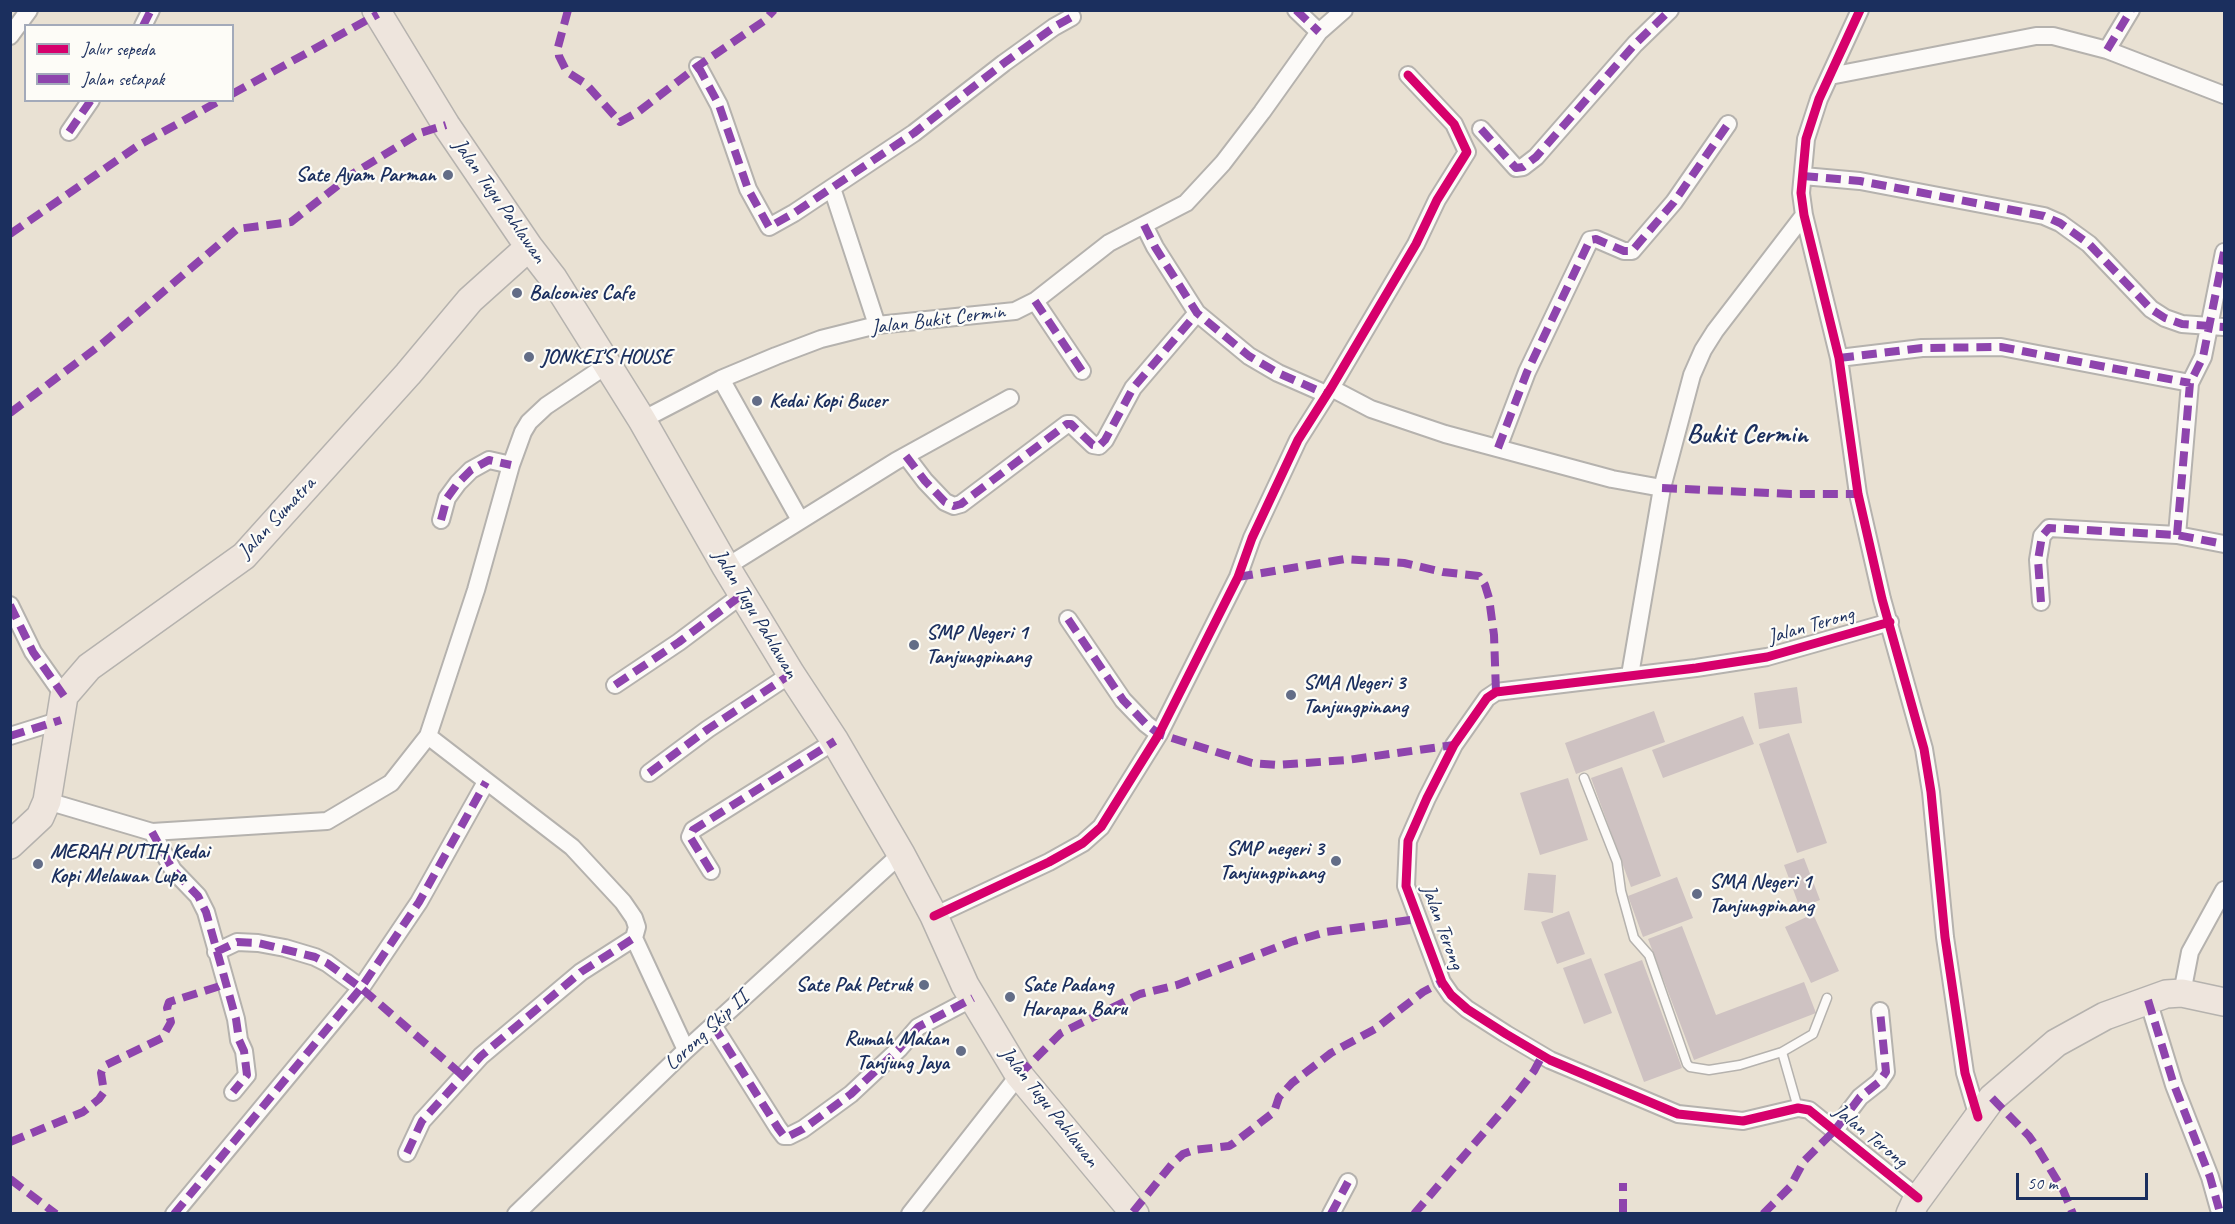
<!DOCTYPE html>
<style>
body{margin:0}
#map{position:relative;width:2235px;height:1224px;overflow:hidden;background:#e9e1d3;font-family:Caveat,sans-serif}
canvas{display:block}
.frame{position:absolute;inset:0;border:12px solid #1b2f5e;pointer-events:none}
.legend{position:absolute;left:24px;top:24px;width:210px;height:78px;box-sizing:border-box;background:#fdfcf7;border:2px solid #a3aaba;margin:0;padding:8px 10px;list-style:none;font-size:18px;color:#1b2f5e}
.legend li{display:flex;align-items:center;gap:12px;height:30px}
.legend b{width:30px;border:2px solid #a3aaba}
.scale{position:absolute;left:2016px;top:1173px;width:132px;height:27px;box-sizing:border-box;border:3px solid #1b2f5e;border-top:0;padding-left:8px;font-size:18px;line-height:21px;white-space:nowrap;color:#1b2f5e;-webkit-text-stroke:4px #fdfcf7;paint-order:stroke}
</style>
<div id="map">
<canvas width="2235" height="1224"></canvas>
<div class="frame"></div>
<ul class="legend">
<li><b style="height:8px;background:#d6006c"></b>Jalur sepeda</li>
<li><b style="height:8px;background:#8e44ad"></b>Jalan setapak</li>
</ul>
<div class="scale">50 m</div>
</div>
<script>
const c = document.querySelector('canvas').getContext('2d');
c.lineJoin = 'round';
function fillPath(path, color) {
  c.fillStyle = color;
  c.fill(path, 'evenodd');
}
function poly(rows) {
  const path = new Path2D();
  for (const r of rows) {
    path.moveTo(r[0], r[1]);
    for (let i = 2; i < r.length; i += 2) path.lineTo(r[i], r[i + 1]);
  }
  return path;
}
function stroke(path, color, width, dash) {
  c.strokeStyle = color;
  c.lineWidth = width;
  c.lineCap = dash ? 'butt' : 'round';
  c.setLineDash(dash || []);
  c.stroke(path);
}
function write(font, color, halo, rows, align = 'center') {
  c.font = font + ' Caveat,sans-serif';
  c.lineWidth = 4.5;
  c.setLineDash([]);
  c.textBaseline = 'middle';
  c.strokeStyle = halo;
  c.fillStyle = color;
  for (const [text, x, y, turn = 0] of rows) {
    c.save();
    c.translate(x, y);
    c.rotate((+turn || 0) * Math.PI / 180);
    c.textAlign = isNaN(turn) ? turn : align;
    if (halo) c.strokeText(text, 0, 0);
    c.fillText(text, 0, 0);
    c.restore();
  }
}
fillPath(poly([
 [1797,687,1802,723,1759,729,1754,693],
 [1654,711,1665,742,1576,774,1565,743],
 [1743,716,1754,744,1663,778,1652,750],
 [1789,733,1827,843,1797,853,1759,744],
 [1622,767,1661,876,1631,887,1591,778],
 [1568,778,1588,840,1540,855,1520,793],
 [1804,858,1820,900,1800,908,1784,865],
 [1528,873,1556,875,1553,913,1524,910],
 [1677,877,1693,918,1643,937,1628,896],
 [1569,911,1585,954,1557,964,1541,922],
 [1813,914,1839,971,1811,983,1785,927],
 [1682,926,1716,1015,1804,982,1816,1013,1694,1060,1648,939],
 [1591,958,1612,1013,1584,1024,1563,968],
 [1642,960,1682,1068,1644,1082,1604,974]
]), '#cec2c2');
const lane = poly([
 [1584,778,1617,862,1621,891,1634,938,1649,955,1687,1064,1690,1067,1709,1070,1740,1065,1782,1052,1798,1108],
 [1782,1052,1813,1034,1827,998]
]);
const street = poly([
 [1296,10,1319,32],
 [1860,10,1819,99,1806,139,1801,193,1804,215,1839,358,1858,494,1882,599,1924,749,1931,792,1945,937,1965,1073,1978,1117],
 [143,26,151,10],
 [10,36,29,10],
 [2107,50,2131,10],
 [698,66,719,105,748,189,769,227,794,213,914,133,1004,63,1054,27,1072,17],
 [1830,76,2036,36,2053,36,2107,50,2224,95],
 [1481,129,1516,168,1523,167,1536,157,1635,44,1670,10],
 [69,132,91,100],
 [1803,176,1860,181,2044,216,2060,223,2089,244,2151,309,2165,318,2182,324,2224,327],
 [832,188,877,325],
 [1144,225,1155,247,1197,313,1249,356,1278,373,1326,394],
 [1035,301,1082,371],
 [1839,358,1922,348,2001,347,2190,383],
 [721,379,800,520],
 [1331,388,1371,409,1445,434,1612,479,1662,488],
 [642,420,721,379,776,356,821,339,877,325,1015,311,1035,301,1109,243,1186,203,1223,163,1262,112,1319,32,1344,10],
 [1498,448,1527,372,1590,240,1596,239,1624,251,1632,251,1674,202,1728,124],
 [906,456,925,481,945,502,954,506,961,504,1067,424,1071,424,1093,445,1099,446,1105,440,1133,388,1197,313],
 [441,520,447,498,458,483,471,470,489,460,511,465],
 [2177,535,2190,383,2203,357,2224,252],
 [726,567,896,461,1010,398],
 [2041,602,2038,560,2042,536,2049,528,2177,535,2224,544],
 [10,605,33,652,64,696],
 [1068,619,1123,700,1146,724,1159,734],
 [1890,622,1767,657,1696,668,1496,692,1487,698,1454,745,1427,798,1408,841,1406,886,1442,982,1451,995,1467,1009,1506,1034,1550,1060,1678,1114,1743,1121,1798,1108,1809,1110,1918,1198],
 [1630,675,1662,488,1692,375,1703,350,1715,331,1804,215],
 [615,685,679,642,743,594],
 [10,736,61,720],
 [649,773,708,729,791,674],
 [47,801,152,832,327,821,391,783,428,736,476,590,511,465,523,432,529,422,546,406,607,365],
 [152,832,173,870,198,896,206,912,236,1019,239,1040,244,1051,247,1075,233,1092],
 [711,871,690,837,693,830,835,741],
 [934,916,1049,862,1083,843,1101,827,1159,734,1238,577,1252,538,1298,440,1331,388,1416,244,1437,200,1467,152,1454,124,1408,75],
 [634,938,686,1050],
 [216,952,237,942,258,943,285,948,315,957,327,963,361,988],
 [2182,993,2190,952,2224,890],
 [2148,1000,2174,1085,2210,1177,2219,1209],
 [713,1025,778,1128,784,1136,789,1136,803,1129,851,1094,899,1049,918,1027,973,998],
 [1835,1130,1860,1097,1879,1082,1886,1072,1880,1011],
 [407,1153,422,1121,481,1056,581,972,634,938,637,927,634,918,623,902,572,847,428,736],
 [174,1214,361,988,419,902,486,782],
 [516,1214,686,1050,901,854],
 [910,1214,1019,1075],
 [1331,1214,1348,1182]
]);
const primary = poly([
 [376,10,446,125,529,247,553,278,642,420,726,567,791,674,835,741,901,854,934,916,965,985,1019,1075,1135,1214],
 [10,845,40,817,47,801,64,696,89,667,244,556,408,374,470,300,529,247],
 [1910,1214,1915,1203,1992,1098,2056,1043,2105,1016,2166,994,2182,993,2224,1002]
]);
stroke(lane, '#b5b2ae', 11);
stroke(street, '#b5b2ae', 20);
stroke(primary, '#b5b2ae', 30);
stroke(lane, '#fcfaf8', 8);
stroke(street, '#fcfaf8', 16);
stroke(primary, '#eee5dd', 27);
stroke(poly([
 [568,10,558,47,559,56,567,72,586,84,620,122,638,112,698,66,764,21,774,10],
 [1296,10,1319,32],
 [143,26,151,10],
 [2107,50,2131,10],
 [698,66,719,105,748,189,769,227,794,213,914,133,1004,63,1054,27,1072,17],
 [232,94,378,14],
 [1481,129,1516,168,1523,167,1536,157,1635,44,1670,10],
 [69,132,91,100],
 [1803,176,1860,181,2044,216,2060,223,2089,244,2151,309,2165,318,2182,324,2224,327],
 [1144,225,1155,247,1197,313,1249,356,1278,373,1326,394],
 [10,234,139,145,221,100],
 [1035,301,1082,371],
 [1839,358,1922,348,2001,347,2190,383],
 [10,413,103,343,237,229,291,222,354,173,420,133,446,125],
 [1498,448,1527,372,1590,240,1596,239,1624,251,1632,251,1674,202,1728,124],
 [906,456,925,481,945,502,954,506,961,504,1067,424,1071,424,1093,445,1099,446,1105,440,1133,388,1197,313],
 [1662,488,1791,494,1858,494],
 [441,520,447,498,458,483,471,470,489,460,511,465],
 [2177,535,2190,383,2203,357,2224,252],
 [1238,577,1345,559,1404,563,1443,572,1479,576,1485,585,1489,598,1494,635,1496,692],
 [2041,602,2038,560,2042,536,2049,528,2177,535,2224,544],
 [10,605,33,652,64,696],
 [1068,619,1123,700,1146,724,1159,734,1252,763,1277,765,1347,760,1454,745],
 [615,685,679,642,743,594],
 [10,736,61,720],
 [649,773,708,729,791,674],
 [152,832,173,870,198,896,206,912,236,1019,239,1040,244,1051,247,1075,233,1092],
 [711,871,690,837,693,830,835,741],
 [216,952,237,942,258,943,315,957,327,963,361,988,462,1075],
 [2148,1000,2174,1085,2210,1177,2219,1209],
 [713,1025,778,1128,784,1136,789,1136,803,1129,851,1094,899,1049,918,1027,973,998],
 [1019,1075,1061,1033,1140,994,1177,985,1291,942,1326,932,1417,919],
 [1992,1098,2029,1136,2038,1149,2063,1190,2073,1214],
 [10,1142,83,1112,99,1099,104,1092,101,1073,104,1066,162,1038,171,1022,167,1008,169,1002,217,987,225,983],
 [407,1153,422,1121,481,1056,581,972,634,938],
 [10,1179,56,1214],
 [1133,1212,1172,1164,1183,1154,1194,1150,1229,1146,1234,1143,1274,1112,1279,1097,1292,1083,1331,1053,1375,1029,1423,992,1442,982],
 [174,1214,361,988,419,902,486,782],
 [1331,1214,1348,1182],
 [1414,1214,1511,1101,1534,1071,1542,1056],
 [1623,1214,1623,1183],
 [1763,1214,1790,1187,1804,1161,1835,1130,1860,1097,1879,1082,1886,1072,1880,1011]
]), '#8e44ad', 8, [15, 8]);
stroke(poly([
 [1860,10,1819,99,1806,139,1801,193,1804,215,1839,358,1858,494,1882,599,1924,749,1931,792,1945,937,1965,1073,1978,1117],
 [1890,622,1767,657,1696,668,1496,692,1487,698,1454,745,1427,798,1408,841,1406,886,1442,982,1451,995,1467,1009,1506,1034,1550,1060,1678,1114,1743,1121,1798,1108,1809,1110,1918,1198],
 [934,916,1049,862,1083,843,1101,827,1159,734,1238,577,1252,538,1298,440,1331,388,1416,244,1437,200,1467,152,1454,124,1408,75]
]), '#d6006c', 9);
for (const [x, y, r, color] of [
 [448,175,6,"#636d87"],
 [517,293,6,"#636d87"],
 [529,357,6,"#636d87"],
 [757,401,6,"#636d87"],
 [914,645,6,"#636d87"],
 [1291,695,6,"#636d87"],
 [1336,861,6,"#636d87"],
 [38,864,6,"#636d87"],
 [1697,894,6,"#636d87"],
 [924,985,6,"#636d87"],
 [1010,997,6,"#636d87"],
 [961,1051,6,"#636d87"]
]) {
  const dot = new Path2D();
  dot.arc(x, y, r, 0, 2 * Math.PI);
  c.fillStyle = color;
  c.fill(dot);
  stroke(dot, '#fdfcf7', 2);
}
write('bold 21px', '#1b2f5e', '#fdfcf7', [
 ["Sate Ayam Parman",436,175,"right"],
 ["Balconies Cafe",529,293],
 ["JONKEI'S HOUSE",541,357],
 ["Kedai Kopi Bucer",769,401],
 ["SMP Negeri 1",926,633],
 ["Tanjungpinang",926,657],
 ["SMA Negeri 3",1303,683],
 ["Tanjungpinang",1303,707],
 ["SMP negeri 3",1324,849,"right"],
 ["Tanjungpinang",1324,873,"right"],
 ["MERAH PUTIH Kedai",50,852],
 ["Kopi Melawan Lupa",50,876],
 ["SMA Negeri 1",1709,882],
 ["Tanjungpinang",1709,906],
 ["Sate Pak Petruk",912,985,"right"],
 ["Sate Padang",1022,985],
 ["Harapan Baru",1022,1009],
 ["Rumah Makan",949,1039,"right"],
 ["Tanjung Jaya",949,1063,"right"]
], 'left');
write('21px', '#1b2f5e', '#fdfcf7', [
 ["Jalan Tugu Pahlawan",499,201,55],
 ["Jalan Bukit Cermin",938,320,-7],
 ["Jalan Sumatra",277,518,-47],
 ["Jalan Tugu Pahlawan",755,614,59],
 ["Jalan Terong",1811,626,-16],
 ["Jalan Terong",1442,927,70],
 ["Lorong Skip II",707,1031,-43],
 ["Jalan Tugu Pahlawan",1049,1107,52],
 ["Jalan Terong",1870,1136,39]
]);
write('bold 27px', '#1b2f5e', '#fdfcf7', [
 ["Bukit Cermin",1747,435]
]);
</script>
